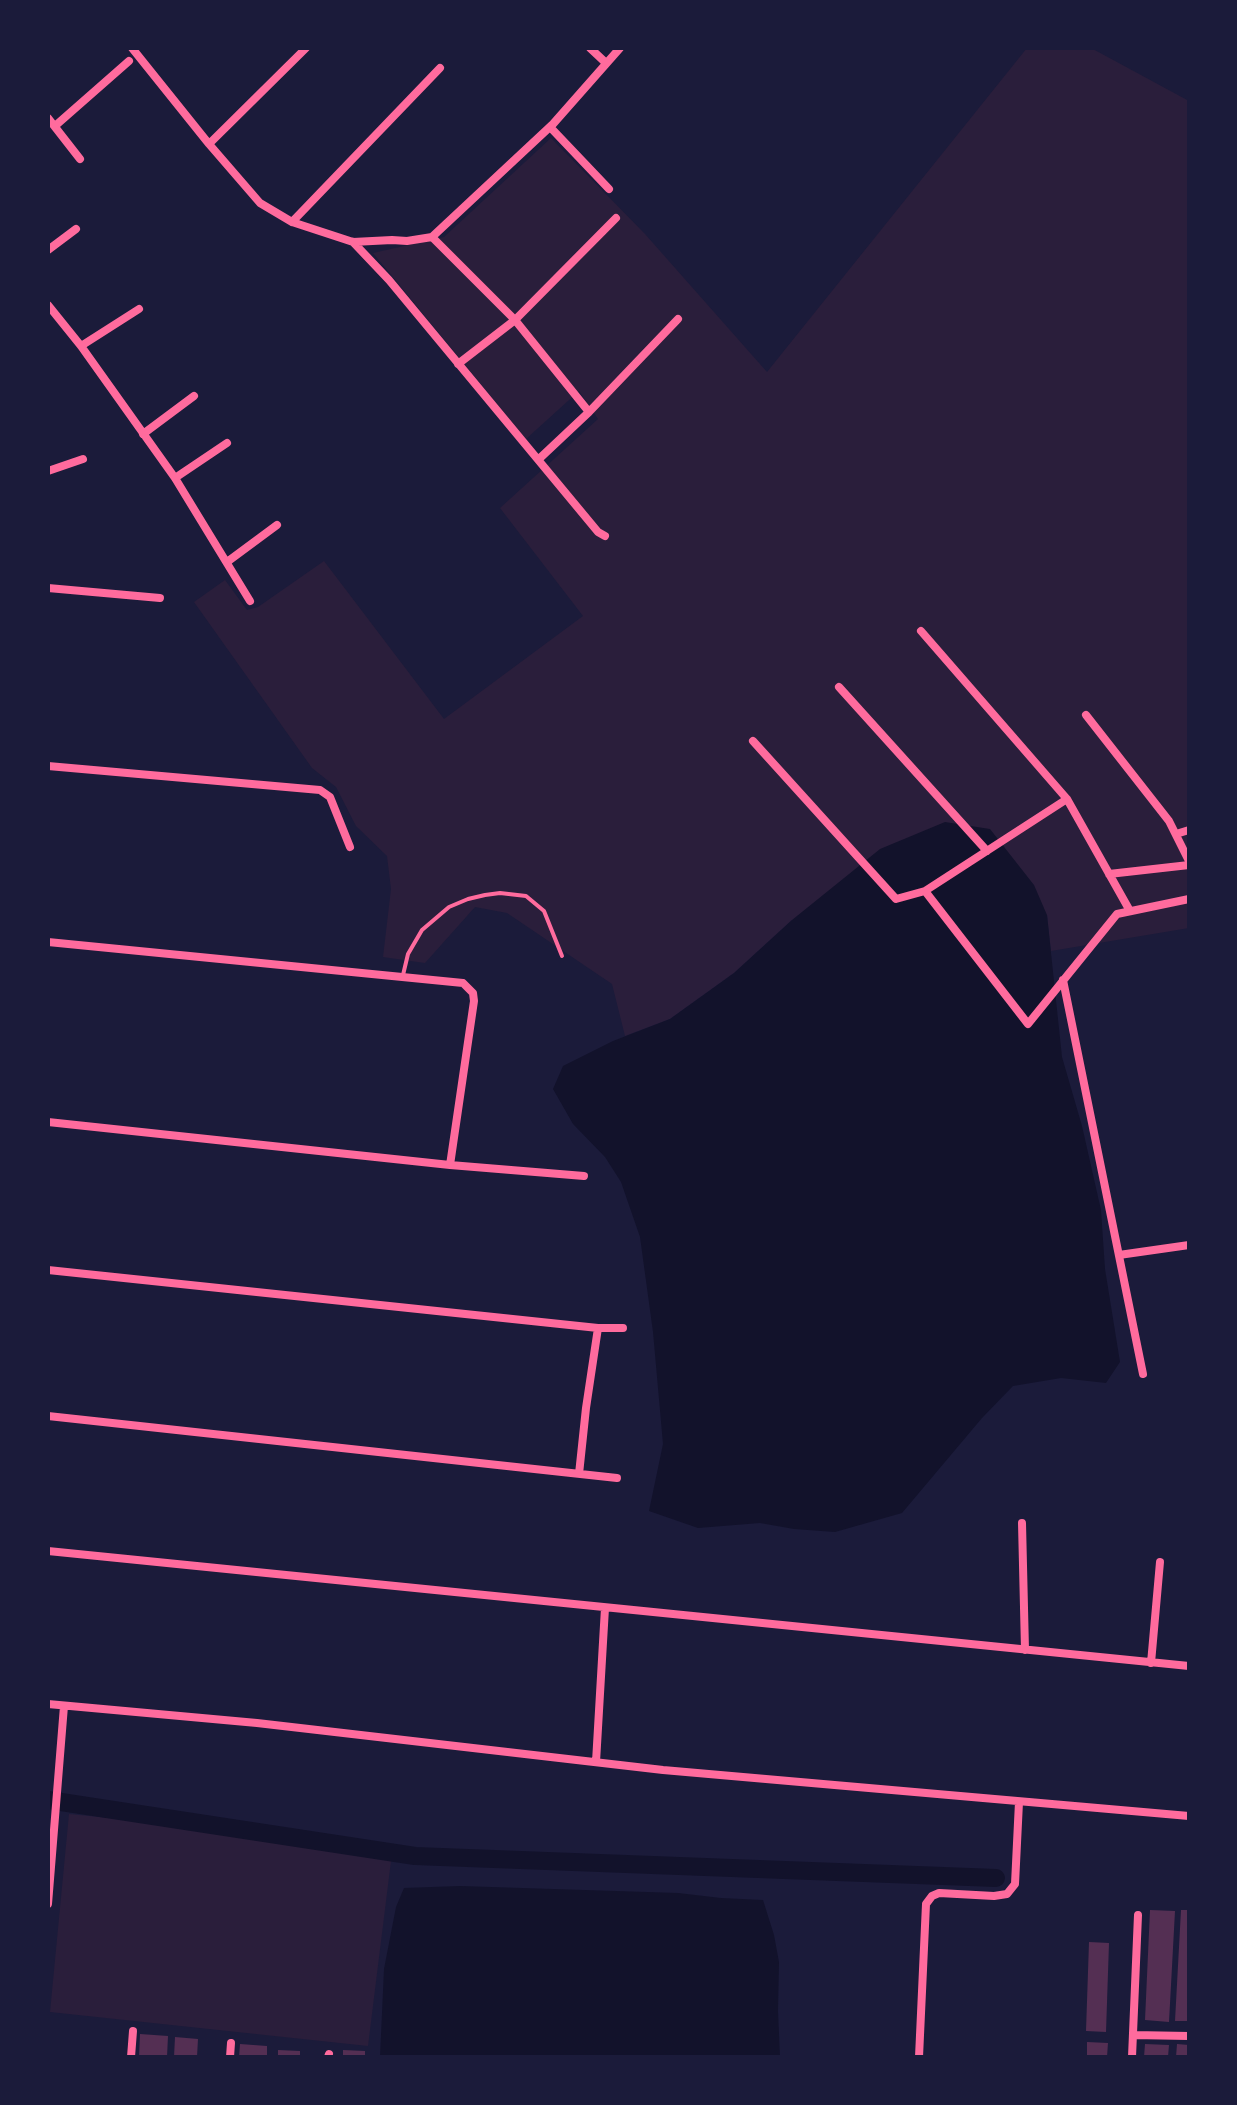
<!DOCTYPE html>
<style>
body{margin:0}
#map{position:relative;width:1237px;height:2105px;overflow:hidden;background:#1b1b3a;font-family:"Titillium Web",sans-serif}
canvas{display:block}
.frame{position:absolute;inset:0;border:50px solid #1b1b3a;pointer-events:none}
</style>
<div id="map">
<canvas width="1237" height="2105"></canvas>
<div class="frame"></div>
</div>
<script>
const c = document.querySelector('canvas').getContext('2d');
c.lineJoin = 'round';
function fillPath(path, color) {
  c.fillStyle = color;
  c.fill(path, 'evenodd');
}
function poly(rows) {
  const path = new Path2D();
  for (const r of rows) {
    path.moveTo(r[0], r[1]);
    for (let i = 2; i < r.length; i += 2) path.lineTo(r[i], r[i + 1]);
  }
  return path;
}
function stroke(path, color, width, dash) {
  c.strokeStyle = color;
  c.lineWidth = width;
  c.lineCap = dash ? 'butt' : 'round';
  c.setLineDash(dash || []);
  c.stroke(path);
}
fillPath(poly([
 [1027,48,1091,48,1189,101,1189,928,1051,951,1047,915,792,920,734,973,670,1019,625,1036,612,984,507,913,475,907,425,963,383,957,391,889,387,856,356,826,336,787,312,768,194,602,225,580,247,610,258,607,324,561,444,719,583,616,500,508,598,419,579,391,526,439,373,253,444,237,551,138,645,234,767,372],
 [69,1814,393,1845,368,2046,50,2012]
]), '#2a1e3b');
fillPath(poly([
 [945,822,990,829,1034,885,1047,915,1062,1057,1082,1126,1101,1210,1105,1269,1120,1362,1106,1383,1061,1378,1013,1386,982,1418,902,1513,835,1532,794,1529,760,1523,698,1528,649,1511,663,1444,653,1332,640,1237,621,1182,605,1157,573,1124,553,1089,563,1066,613,1041,670,1019,734,973,792,920,880,849],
 [460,1886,678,1893,721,1898,763,1900,774,1935,779,1962,778,2011,780,2057,380,2057,384,1969,396,1907,404,1888]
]), '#12122b');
stroke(poly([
 [48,1800,415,1856,996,1878]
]), '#12122b', 18);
fillPath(poly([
 [1150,1910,1175,1911,1169,2022,1145,2020],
 [1181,1910,1189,1910,1189,2021,1175,2021],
 [1089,1942,1109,1943,1106,2032,1086,2031],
 [140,2034,168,2036,167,2057,139,2057],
 [175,2037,198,2039,197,2057,174,2057],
 [1087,2042,1108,2043,1107,2057,1087,2057],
 [240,2044,267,2046,267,2057,239,2057],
 [1145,2044,1169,2045,1168,2057,1144,2057],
 [1177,2044,1189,2045,1189,2057,1176,2057],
 [278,2050,300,2051,300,2057,278,2057],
 [343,2050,365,2051,365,2057,343,2057]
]), '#542f53');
stroke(poly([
 [403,975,408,954,422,930,449,907,468,899,485,895,500,893,526,896,544,911,562,956]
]), '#ff6b9d', 4);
stroke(poly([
 [132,48,209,144,260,203,292,222,353,242,392,240,407,241,432,237,553,124,620,48],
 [590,48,606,63],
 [48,118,80,159],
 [55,126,129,61],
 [550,127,609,189],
 [209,144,306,48],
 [292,222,440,68],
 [432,237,515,320,589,412],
 [353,242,389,280,598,532,605,536],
 [48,250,76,229],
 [48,305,81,346,175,478,250,601],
 [81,346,139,309],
 [458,364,515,320,616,218],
 [143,434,194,396],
 [539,459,589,412,678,319],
 [48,471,83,459],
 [175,478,227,443],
 [227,562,277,525],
 [48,588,160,598],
 [921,631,1067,799,1130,911],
 [839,687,987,851],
 [1086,715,1169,821,1189,861],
 [753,741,896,899,925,891,1028,1024,1117,914,1189,899],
 [48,766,320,790,330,797,350,847],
 [1176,834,1189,830],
 [1109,874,1189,865],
 [925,891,1067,799],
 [48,942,463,983,473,993,474,1001,450,1165],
 [1063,980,1143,1374],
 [48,1122,450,1165,584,1176],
 [1119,1255,1189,1245],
 [48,1270,598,1328,623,1328],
 [48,1416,617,1478],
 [579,1474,586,1408,598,1328],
 [1022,1523,1025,1650],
 [48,1551,1189,1666],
 [1151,1663,1160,1562],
 [48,1704,257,1723,663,1770,1189,1816],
 [596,1762,605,1608],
 [48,1904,64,1706],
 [1133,2035,1189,2036],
 [131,2057,133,2031],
 [230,2057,231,2043],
 [328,2057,329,2054],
 [919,2057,926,1904,932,1896,939,1893,994,1896,1007,1894,1015,1884,1019,1802],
 [1132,2057,1138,1915]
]), '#ff6b9d', 8);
</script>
